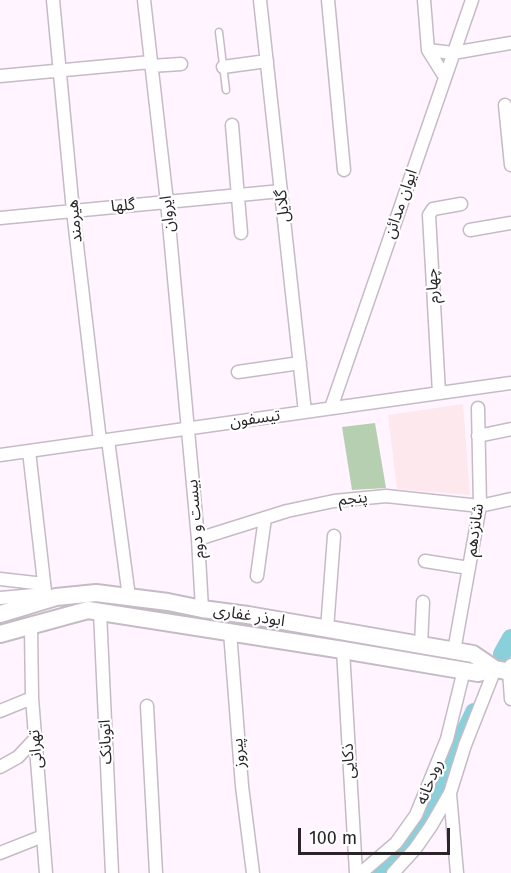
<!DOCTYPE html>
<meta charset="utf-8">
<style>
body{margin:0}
#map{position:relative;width:511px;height:873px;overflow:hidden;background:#fff4ff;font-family:"Fira Sans",sans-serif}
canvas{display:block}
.scale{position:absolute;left:298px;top:828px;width:152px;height:27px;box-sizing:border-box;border:3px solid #292529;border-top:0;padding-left:8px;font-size:18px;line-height:21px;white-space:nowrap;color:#292529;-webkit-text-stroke:4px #fff;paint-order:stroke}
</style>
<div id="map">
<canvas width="511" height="873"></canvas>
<div class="scale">100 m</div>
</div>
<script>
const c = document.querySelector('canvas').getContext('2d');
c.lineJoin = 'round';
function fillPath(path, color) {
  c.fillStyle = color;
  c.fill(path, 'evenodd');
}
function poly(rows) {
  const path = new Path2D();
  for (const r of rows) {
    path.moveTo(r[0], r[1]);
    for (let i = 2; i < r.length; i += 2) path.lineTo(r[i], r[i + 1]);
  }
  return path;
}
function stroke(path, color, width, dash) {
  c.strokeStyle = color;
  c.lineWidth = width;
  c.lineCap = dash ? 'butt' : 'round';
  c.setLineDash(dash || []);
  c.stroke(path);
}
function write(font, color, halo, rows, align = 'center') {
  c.font = font + ' "Fira Sans","Noto Sans Arabic",sans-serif';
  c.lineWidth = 4.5;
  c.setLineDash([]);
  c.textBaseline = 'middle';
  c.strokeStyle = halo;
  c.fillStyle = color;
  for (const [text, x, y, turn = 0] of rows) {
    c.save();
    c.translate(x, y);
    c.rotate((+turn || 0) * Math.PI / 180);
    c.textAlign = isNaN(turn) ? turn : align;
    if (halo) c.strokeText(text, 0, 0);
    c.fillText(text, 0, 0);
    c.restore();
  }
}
fillPath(poly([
 [463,404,470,495,397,489,388,415]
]), '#fde8ed');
fillPath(poly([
 [375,423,386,488,352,490,342,427]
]), '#b7cfb1');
stroke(poly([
 [502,654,511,638],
 [378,873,415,836,474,712]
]), '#8ad0da', 18);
const service = poly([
 [219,32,226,90]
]);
const minor = poly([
 [53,0,73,211,100,441],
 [144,0,167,202,198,539,202,609],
 [260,0,305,412],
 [328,0,344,170],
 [424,0,428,50,445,77],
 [428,50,453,53,511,43],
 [151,66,181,64],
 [223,67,267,61],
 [0,76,151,62],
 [505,105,511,165],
 [232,125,241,233],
 [0,218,281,191],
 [470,230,511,223],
 [238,372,300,363],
 [439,393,429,215,433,209,461,204],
 [331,408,472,0],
 [478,436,511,429],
 [108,440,129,597],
 [29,451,46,600],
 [0,455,511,383],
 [198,539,287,511,334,501,386,496,480,506,511,499],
 [425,561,469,568],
 [257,576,265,518],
 [0,579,44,584],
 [0,598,45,594],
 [100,612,112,873],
 [31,626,32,698,46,873],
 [327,629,334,536],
 [230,632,242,786,253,873],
 [421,645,423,602],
 [343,650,356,873],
 [454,651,480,506,478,408],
 [511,665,509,671,511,699],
 [147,706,156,873],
 [0,711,32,698],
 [0,767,18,757,35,739],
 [450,794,457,873],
 [0,853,43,836],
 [361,873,396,843,416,815,447,739,464,670],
 [393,873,415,849,431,826,450,793,465,745,495,669]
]);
const secondary = poly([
 [0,614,56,597,96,593,168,602,202,609,248,615,473,654,495,669],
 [0,634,88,610,343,650,478,673,495,669,511,672]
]);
stroke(service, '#c5bbc5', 9);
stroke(minor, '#c5bbc5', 15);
stroke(secondary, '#c5bbc5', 20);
stroke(service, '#fff', 6);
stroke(minor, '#fff', 12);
stroke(secondary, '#fff', 16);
write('16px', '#292529', '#fff', [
 ["ایوان مدائن",401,204,-71],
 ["گلها",123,206,-5],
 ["گلایل",283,206,-96],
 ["ایروان",168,214,-96],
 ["هیرمند",75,221,-96],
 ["چهارم",433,286,-93],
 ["تیسفون",255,419,-8],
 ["پنجم",353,499,-6],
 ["بیست و دوم",196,519,-95],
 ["شانزدهم",475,530,-82],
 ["ابوذر غفاری",249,616,9],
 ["اتوبانک",106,742,-92],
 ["تهرانی",36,749,-95],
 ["پیروز",239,753,-95],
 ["ذکایی",349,761,-93],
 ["رودخانه",430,782,-68]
]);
</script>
